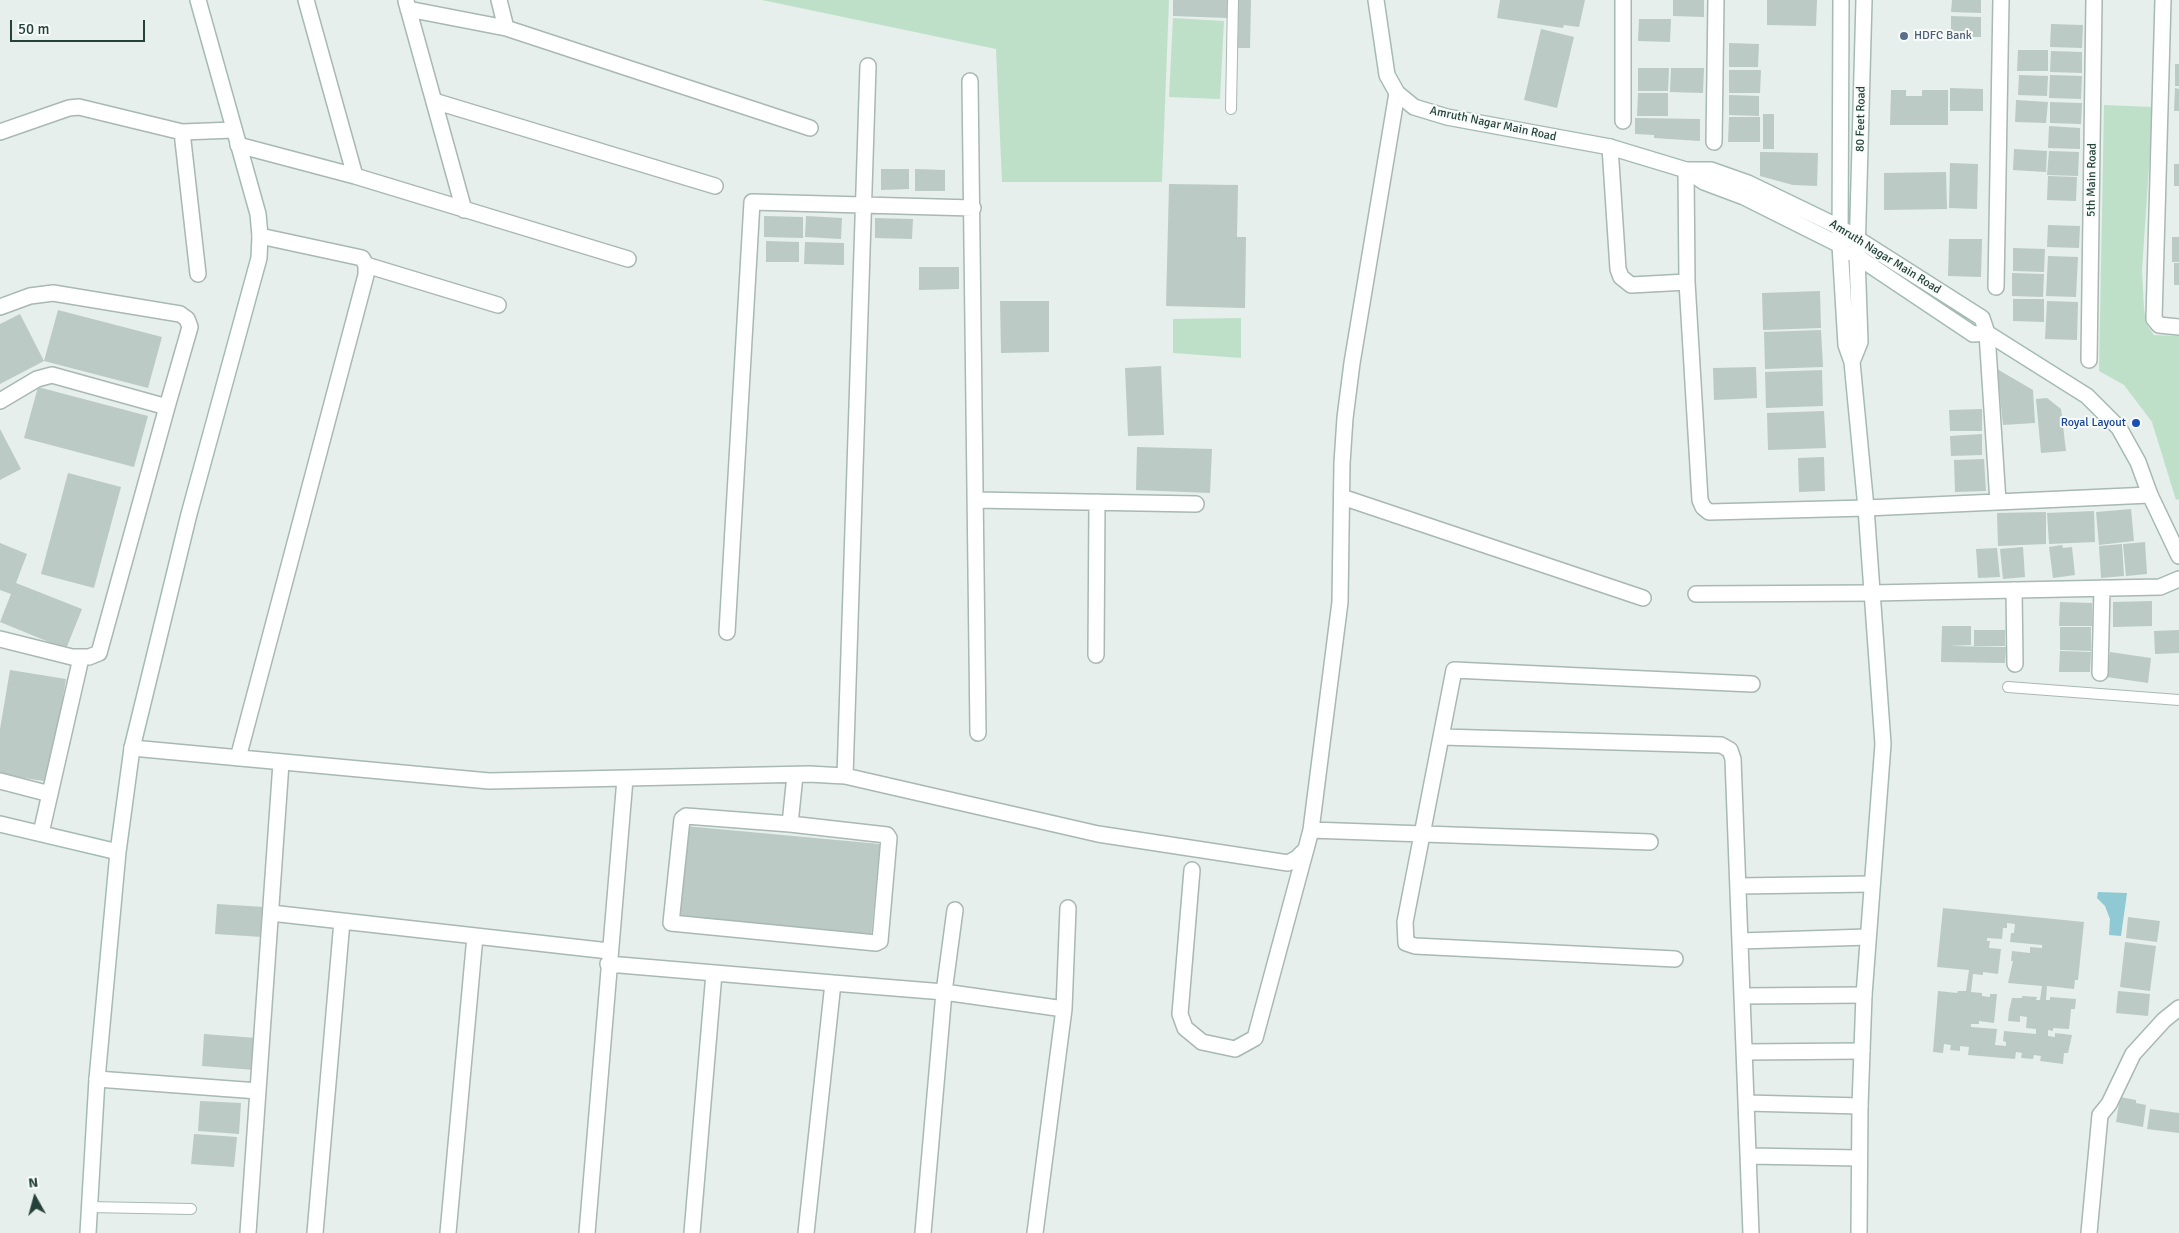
<!DOCTYPE html>
<style>
body{margin:0}
#map{position:relative;width:2179px;height:1233px;overflow:hidden;background:#e6efeb;font-family:Signika,sans-serif}
canvas{display:block}
.north{position:absolute;left:10px;top:1173px;width:50px;height:50px;-webkit-text-stroke:4px #f7fbf9;paint-order:stroke;rotate:353deg;font-size:14px;font-weight:700;line-height:20px;text-align:center;color:#24423a}
.north::after{content:'';display:block;margin:auto;width:18px;height:22px;background:#24423a;clip-path:polygon(50% 0,100% 100%,50% 72%,0 100%)}
.scale{position:absolute;left:10px;top:20px;width:135px;height:22px;box-sizing:border-box;border:2px solid #24423a;border-top:0;padding-left:6px;font-size:15px;line-height:18px;white-space:nowrap;color:#24423a;-webkit-text-stroke:4px #f7fbf9;paint-order:stroke}
</style>
<div id="map">
<canvas width="2179" height="1233"></canvas>
<div class="north">N</div>
<div class="scale">50 m</div>
</div>
<script>
const c = document.querySelector('canvas').getContext('2d');
c.lineJoin = 'round';
function fillPath(path, color) {
  c.fillStyle = color;
  c.fill(path, 'evenodd');
}
function poly(rows) {
  const path = new Path2D();
  for (const r of rows) {
    path.moveTo(r[0], r[1]);
    for (let i = 2; i < r.length; i += 2) path.lineTo(r[i], r[i + 1]);
  }
  return path;
}
function stroke(path, color, width, dash) {
  c.strokeStyle = color;
  c.lineWidth = width;
  c.lineCap = dash ? 'butt' : 'round';
  c.setLineDash(dash || []);
  c.stroke(path);
}
function write(font, color, halo, rows, align = 'center') {
  c.font = font + ' Signika,sans-serif';
  c.lineWidth = 4;
  c.setLineDash([]);
  c.textBaseline = 'middle';
  c.strokeStyle = halo;
  c.fillStyle = color;
  for (const [text, x, y, turn = 0] of rows) {
    c.save();
    c.translate(x, y);
    c.rotate((+turn || 0) * Math.PI / 180);
    c.textAlign = isNaN(turn) ? turn : align;
    if (halo) c.strokeText(text, 0, 0);
    c.fillText(text, 0, 0);
    c.restore();
  }
}
fillPath(poly([
 [762,0,1169,0,1162,182,1002,182,996,49],
 [1173,18,1224,21,1220,99,1169,97],
 [2104,105,2153,107,2142,270,2144,309,2147,325,2154,335,2179,336,2179,499,2176,500,2152,422,2124,385,2099,371],
 [1241,318,1241,358,1173,353,1173,319]
]), '#bfe0c8');
fillPath(poly([
 [2098,892,2127,893,2121,936,2109,935,2110,919,2105,906,2097,898]
]), '#8ec9d4');
fillPath(poly([
 [1173,0,1229,0,1228,18,1173,16],
 [1236,0,1251,0,1250,48,1236,48],
 [1500,0,1585,0,1579,27,1564,25,1563,28,1497,18],
 [1673,0,1704,0,1704,17,1673,16],
 [1767,0,1817,0,1816,26,1767,25],
 [1952,0,1981,0,1981,13,1951,12],
 [1951,16,1981,17,1981,37,1951,37],
 [1639,19,1671,19,1670,42,1638,41],
 [2051,24,2083,25,2082,48,2050,47],
 [1541,29,1574,37,1557,108,1524,100],
 [1729,43,1759,44,1758,67,1729,67],
 [2018,50,2048,50,2048,71,2017,71],
 [2051,51,2082,52,2082,73,2050,72],
 [2175,64,2179,64,2179,86,2175,86],
 [1638,68,1669,68,1668,91,1638,91],
 [1671,68,1704,68,1703,93,1670,92],
 [1729,70,1761,70,1760,93,1729,93],
 [2019,75,2048,76,2047,96,2018,95],
 [2050,75,2082,76,2081,99,2049,98],
 [1950,88,1983,89,1983,111,1950,111],
 [2175,88,2179,89,2179,111,2174,111],
 [1891,90,1906,90,1906,96,1922,96,1922,90,1948,90,1948,125,1890,125],
 [1638,93,1668,93,1668,116,1637,116],
 [1729,95,1759,96,1759,116,1729,115],
 [2016,100,2048,102,2046,123,2015,122],
 [2050,102,2082,103,2081,124,2050,123],
 [1763,114,1774,114,1774,149,1763,149],
 [1729,117,1760,117,1760,142,1728,142],
 [1635,118,1700,119,1700,141,1654,138,1654,135,1635,134],
 [2049,126,2080,128,2080,149,2048,148],
 [2014,149,2047,151,2046,172,2013,170],
 [2049,151,2079,152,2078,176,2047,175],
 [1760,152,1818,153,1817,186,1793,185,1760,176],
 [1950,163,1978,164,1977,209,1949,208],
 [2174,164,2179,164,2179,186,2174,186],
 [881,169,909,169,909,189,881,190],
 [915,169,945,170,945,191,915,191],
 [1946,172,1947,209,1884,210,1884,173],
 [2048,176,2077,177,2076,201,2047,200],
 [1169,184,1238,185,1237,237,1246,237,1245,308,1166,306],
 [764,216,803,217,803,238,764,237],
 [806,216,842,218,841,239,805,237],
 [875,218,913,219,912,239,875,238],
 [2048,225,2080,226,2079,248,2047,247],
 [2172,237,2179,237,2179,262,2172,262],
 [1949,239,1982,239,1981,277,1948,276],
 [766,241,799,242,799,262,766,262],
 [805,242,844,243,844,265,804,264],
 [2013,248,2045,249,2044,272,2013,271],
 [2048,256,2078,257,2076,297,2046,296],
 [2174,263,2179,263,2179,285,2174,285],
 [919,267,959,267,959,289,919,290],
 [2012,273,2044,274,2043,297,2012,296],
 [1820,291,1821,328,1763,330,1762,293],
 [2013,299,2044,299,2044,322,2013,321],
 [1000,301,1049,301,1049,352,1001,353],
 [2047,301,2078,302,2077,340,2045,339],
 [58,310,162,337,148,388,44,361],
 [20,314,44,361,0,384,0,324],
 [1821,330,1823,367,1765,369,1764,332],
 [1161,366,1164,435,1128,436,1125,368],
 [1756,367,1757,398,1714,400,1713,368],
 [1997,369,2033,390,2035,423,2003,425],
 [1822,370,1823,406,1766,408,1765,372],
 [38,387,148,416,134,467,24,438],
 [2047,398,2061,409,2066,451,2041,453,2036,399],
 [1982,409,1982,431,1950,431,1949,410],
 [1824,411,1826,448,1768,450,1767,413],
 [0,429,21,469,0,480],
 [1982,434,1982,455,1951,456,1950,436],
 [1137,447,1212,449,1210,493,1136,490],
 [1824,457,1825,491,1799,492,1798,458],
 [1984,459,1986,491,1955,492,1954,460],
 [68,473,121,487,94,588,41,574],
 [2131,509,2134,541,2099,545,2096,512],
 [2094,511,2095,542,2049,544,2047,513],
 [2046,512,2046,544,1998,546,1997,513],
 [2145,542,2147,574,2126,576,2123,544],
 [0,543,27,554,16,583,82,609,66,649,0,622,11,594,0,590],
 [2122,544,2124,576,2101,578,2099,546],
 [2062,545,2063,548,2072,547,2075,575,2053,578,2049,547],
 [2023,547,2025,577,2003,579,2000,549],
 [1997,548,2000,577,1978,578,1976,549],
 [2152,601,2152,626,2113,627,2113,602],
 [2060,602,2092,603,2092,626,2059,626],
 [1942,626,1971,626,1971,645,1949,646,2006,647,2005,663,1941,662],
 [2060,627,2091,627,2091,651,2060,650],
 [1974,630,2005,630,2005,646,1974,646],
 [2179,630,2179,653,2155,654,2154,631],
 [2060,651,2091,652,2090,672,2059,672],
 [2110,652,2151,658,2148,683,2107,677],
 [10,670,66,679,49,782,0,774,0,729],
 [685,826,880,844,871,938,676,920],
 [217,904,264,907,262,937,215,934],
 [1943,908,2084,922,2078,980,2075,980,2074,989,2047,986,2046,1000,2050,1000,2050,997,2076,999,2075,1009,2071,1009,2069,1029,2053,1028,2053,1031,2048,1030,2048,1036,2055,1037,2055,1033,2072,1035,2068,1053,2064,1053,2063,1064,2040,1061,2041,1056,2034,1055,2033,1059,2021,1058,2022,1053,2016,1052,2015,1059,1968,1055,1969,1047,1960,1046,1960,1051,1950,1050,1951,1045,1944,1044,1943,1053,1933,1052,1938,991,1957,993,1958,991,1966,991,1969,970,1937,967],
 [2007,923,2015,924,2014,933,2011,933,2010,942,2042,945,2042,948,2030,947,2030,953,2012,951,2011,961,2013,961,2008,983,2042,986,2040,1000,2036,1000,2037,997,2022,996,2022,998,2012,998,2009,1011,2008,1021,2020,1022,2020,1016,2027,1017,2026,1028,2036,1029,2036,1034,2004,1031,2003,1041,2006,1042,2006,1046,1995,1045,1997,1029,1971,1027,1971,1024,1979,1024,1979,1021,1994,1023,1997,994,1990,994,1990,997,1982,996,1982,993,1971,992,1973,974,1983,975,1983,972,1998,974,2001,949,1989,948,1990,941,1987,941,1987,938,2002,939,2003,928,2007,928],
 [2128,917,2160,921,2157,942,2126,938],
 [2125,942,2156,946,2150,991,2120,987],
 [2118,991,2150,994,2148,1016,2116,1013],
 [204,1034,257,1038,255,1070,202,1066],
 [2120,1097,2136,1100,2136,1103,2146,1105,2143,1127,2116,1122],
 [200,1101,241,1103,239,1134,198,1131],
 [2150,1109,2179,1113,2179,1133,2147,1129],
 [194,1134,237,1137,234,1167,191,1164]
]), '#bbcac4');
const lane = poly([
 [1231,109,1233,0],
 [2008,687,2179,700],
 [89,1207,191,1209]
]);
const street = poly([
 [306,0,355,176],
 [499,0,506,28],
 [2163,0,2154,319,2159,325,2179,327],
 [406,1,464,210],
 [408,9,506,28,810,128],
 [970,81,978,733],
 [434,101,715,186],
 [1623,121,1623,0],
 [0,132,69,108,79,107,182,132,234,130],
 [182,132,198,274],
 [1714,142,1716,0],
 [238,145,355,176,628,259],
 [1610,147,1618,269,1621,277,1631,285,1687,282],
 [1686,170,1687,282,1700,500,1703,507,1709,512,1866,508,2150,495],
 [366,265,498,305],
 [1996,287,2001,0],
 [0,307,30,296,53,293,180,314,187,319,190,327,167,407],
 [1987,333,1998,502],
 [2089,360,2094,0],
 [0,401,37,379,52,375,167,407,99,653,89,657,72,657,0,639],
 [1342,497,1643,598],
 [975,500,1196,504],
 [2014,590,2015,664],
 [1696,594,1873,593,2160,587,2179,579],
 [727,632,752,202,973,208],
 [1096,655,1097,502],
 [2100,673,2102,588],
 [1442,737,1721,745,1730,750,1733,759,1751,1233],
 [132,748,489,781,809,774,845,776,1098,834,1288,863,1297,858,1306,849,1311,830,1340,602,1342,463,1345,418,1352,363,1397,93],
 [238,758,366,275,366,265,362,258,260,236],
 [845,776,868,66],
 [0,781,50,794],
 [686,816,790,824,887,835,889,838,880,941,876,943,671,923,682,819,686,816],
 [790,824,795,775],
 [1311,830,1650,842],
 [41,833,81,658],
 [1192,870,1180,1014,1185,1028,1202,1042,1235,1049,1255,1038,1306,849],
 [1738,886,1871,884],
 [271,913,609,951],
 [1740,941,1868,937],
 [1675,959,1415,946,1406,943,1405,922,1454,670,1752,684],
 [608,964,833,983],
 [1742,996,1864,995],
 [1064,1009,1068,908],
 [1745,1052,1862,1051],
 [97,1079,258,1091],
 [1747,1103,1860,1106],
 [1749,1156,1859,1158],
 [248,1233,281,763],
 [315,1233,342,921],
 [448,1233,475,936],
 [587,1233,625,779],
 [692,1233,714,973],
 [806,1233,833,983,944,992,1064,1009,1035,1233],
 [923,1233,944,992,955,910],
 [2089,1233,2100,1115,2109,1104,2133,1054,2164,1020,2179,1008]
]);
const secondary = poly([
 [1376,0,1387,75,1397,93,1414,107,1447,117,1610,147,1686,170,1711,170,1748,183,1839,227,1982,318,1987,333,2087,396,2119,428,2138,462,2150,495,2179,556],
 [1841,0,1840,245,1846,345,1852,362,1866,508,1883,744,1864,995,1860,1106,1859,1233],
 [1686,170,1704,182,1744,197,1840,245,1973,334,1987,333],
 [1852,362,1860,342,1857,256,1864,0],
 [0,824,118,852],
 [88,1233,97,1079,118,852,132,748,189,514,259,258,260,236,258,214,198,0]
]);
stroke(lane, '#a8b8b2', 12);
stroke(street, '#a8b8b2', 18);
stroke(secondary, '#a4bbb3', 18);
stroke(lane, '#fff', 10);
stroke(street, '#fff', 15);
stroke(secondary, '#fff', 15);
for (const [x, y, r, color] of [
 [1904,36,5,"#5c6f8a"],
 [2136,423,5,"#1a4fb4"]
]) {
  const dot = new Path2D();
  dot.arc(x, y, r, 0, 2 * Math.PI);
  c.fillStyle = color;
  c.fill(dot);
  stroke(dot, '#f7fbf9', 2);
}
write('12px', '#4e5e75', '#f7fbf9', [
 ["HDFC Bank",1914,36]
], 'left');
write('12px', '#24423a', '#f7fbf9', [
 ["80 Feet Road",1861,119,-89],
 ["Amruth Nagar Main Road",1493,124,12],
 ["5th Main Road",2092,180,-89],
 ["Amruth Nagar Main Road",1885,257,32]
]);
write('12px', '#164399', '#f7fbf9', [
 ["Royal Layout",2126,423]
], 'right');
</script>
